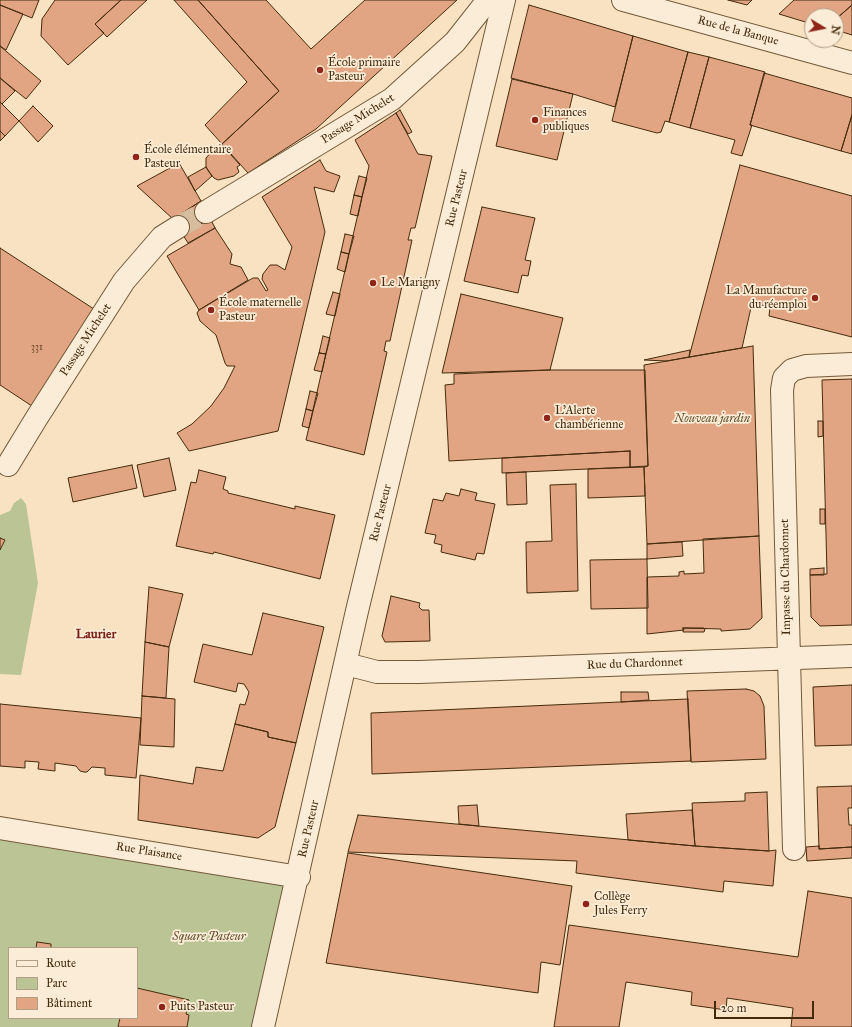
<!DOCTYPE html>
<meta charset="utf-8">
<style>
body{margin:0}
#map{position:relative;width:852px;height:1027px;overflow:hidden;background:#f9e2c1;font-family:"IM FELL Great Primer",serif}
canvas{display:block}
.legend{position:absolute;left:8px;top:947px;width:130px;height:72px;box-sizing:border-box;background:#fbecd7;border:1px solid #b29f86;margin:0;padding:5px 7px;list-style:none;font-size:12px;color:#452b0c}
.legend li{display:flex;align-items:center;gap:8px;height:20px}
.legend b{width:20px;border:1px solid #b29f86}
.north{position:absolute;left:804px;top:8px;width:40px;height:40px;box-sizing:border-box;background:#fbecd7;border:1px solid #b29f86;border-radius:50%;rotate:100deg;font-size:11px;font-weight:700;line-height:16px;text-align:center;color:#452b0c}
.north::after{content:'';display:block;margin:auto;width:14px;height:18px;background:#8f2418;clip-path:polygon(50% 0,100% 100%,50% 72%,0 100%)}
.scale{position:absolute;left:714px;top:1001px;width:100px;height:18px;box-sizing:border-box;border:2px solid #452b0c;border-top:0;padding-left:5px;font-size:12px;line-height:14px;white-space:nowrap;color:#452b0c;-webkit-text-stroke:3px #fbecd7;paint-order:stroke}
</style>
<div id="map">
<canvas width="852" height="1027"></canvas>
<ul class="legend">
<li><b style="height:5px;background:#fbecd7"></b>Route</li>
<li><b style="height:11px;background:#bac495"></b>Parc</li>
<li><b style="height:11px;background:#e1a583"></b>Bâtiment</li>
</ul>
<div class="north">N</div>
<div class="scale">20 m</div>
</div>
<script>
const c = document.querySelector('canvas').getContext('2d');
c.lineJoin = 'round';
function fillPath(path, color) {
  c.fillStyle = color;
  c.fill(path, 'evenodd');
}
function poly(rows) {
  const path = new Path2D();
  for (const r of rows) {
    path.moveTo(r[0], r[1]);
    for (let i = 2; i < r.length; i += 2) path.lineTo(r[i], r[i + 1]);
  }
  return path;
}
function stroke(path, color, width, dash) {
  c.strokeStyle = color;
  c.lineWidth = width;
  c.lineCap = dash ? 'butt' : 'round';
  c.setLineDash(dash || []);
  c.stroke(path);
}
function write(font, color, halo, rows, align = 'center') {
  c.font = font + ' "IM FELL Great Primer",serif';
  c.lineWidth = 3.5;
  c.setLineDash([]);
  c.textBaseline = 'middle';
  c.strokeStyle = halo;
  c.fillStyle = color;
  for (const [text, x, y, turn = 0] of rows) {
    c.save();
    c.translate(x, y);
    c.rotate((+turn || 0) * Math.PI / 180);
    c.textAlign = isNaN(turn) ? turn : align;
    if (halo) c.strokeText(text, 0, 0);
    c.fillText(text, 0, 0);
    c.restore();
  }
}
fillPath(poly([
 [21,498,26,504,38,583,21,675,0,674,0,550,5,540,0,538,0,515,10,511,14,503],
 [0,828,299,877,263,1027,0,1027],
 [9,948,137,948,137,1018,9,1018]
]), '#bac495');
const building = poly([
 [0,0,39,0,32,18,0,5,0,0],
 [55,0,121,0,95,24,104,33,68,65,41,36,42,19,55,0],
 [121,0,147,0,107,37,95,24,121,0],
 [174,0,198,0,279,91,222,144,205,125,247,82,174,0],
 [198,0,266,0,311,49,365,0,457,0,316,129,248,173,222,144,279,91,198,0],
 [728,0,752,0,747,5,728,0],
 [794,0,852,0,852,5,836,19,836,16,812,16,812,24,779,14,794,0],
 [0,5,23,14,6,50,0,46,0,5],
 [529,5,633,36,615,107,573,94,511,78,529,5],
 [852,5,852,35,836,30,836,19,852,5],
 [633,36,688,52,669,122,665,121,661,132,657,133,612,121,633,36],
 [0,46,41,81,26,99,0,78,0,46],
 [688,52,709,57,690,128,669,122,688,52],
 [709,57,765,72,750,125,752,125,742,156,731,153,735,140,690,128,709,57],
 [764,73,852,98,852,115,841,151,750,125,764,73],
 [0,78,15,91,2,104,0,102,0,78],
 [512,79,573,94,557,160,496,146,512,79],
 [0,102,19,121,5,136,0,131,0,102],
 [33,106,53,126,38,142,19,121,33,106],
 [400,110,412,132,408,134,396,113,400,110],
 [396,113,418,154,432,156,415,228,411,228,408,240,412,240,390,341,386,341,384,351,387,352,364,455,306,440,369,166,355,140,396,113],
 [852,115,852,154,841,151,852,115],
 [0,131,5,136,0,141,0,131],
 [223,146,240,165,237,167,239,172,234,176,218,180,214,178,209,172,206,167,206,158,215,148,220,149,223,146],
 [320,160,326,171,340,176,334,192,314,187,325,232,278,431,189,451,177,433,192,424,211,406,224,388,235,366,227,366,225,363,216,335,200,321,197,313,199,310,253,278,258,278,266,291,268,290,262,279,263,274,270,265,277,265,285,270,292,247,262,197,320,160],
 [179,163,201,201,173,219,137,186,179,163],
 [740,165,852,196,852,337,769,316,770,307,752,303,742,348,689,357,740,165],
 [206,167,212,176,195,191,188,177,206,167],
 [359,176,367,178,362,197,354,195,359,176],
 [354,195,362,197,358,216,350,214,354,195],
 [201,201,210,218,183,235,173,219,201,201],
 [482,207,535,218,525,260,531,261,528,276,522,275,518,293,464,281,482,207],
 [210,218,215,228,188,243,183,235,210,218],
 [215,228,232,254,230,264,241,267,248,280,199,310,167,256,215,228],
 [345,234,354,236,349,254,341,252,345,234],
 [0,248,97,311,35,408,0,385,0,248],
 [341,252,349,254,345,272,337,269,341,252],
 [333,292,340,294,335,316,326,314,333,292],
 [461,294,563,318,550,370,442,373,461,294],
 [323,336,330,338,326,354,319,353,323,336],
 [753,346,759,536,647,544,644,467,648,466,644,365,753,346],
 [690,350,689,357,667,361,644,360,690,350],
 [319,353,326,354,322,372,314,370,319,353],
 [550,370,645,370,648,466,630,467,630,451,449,461,445,385,454,384,454,374,550,370],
 [852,379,852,625,820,626,811,617,810,575,827,574,822,380,852,379],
 [310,391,318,393,313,411,306,409,310,391],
 [306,409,313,411,309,428,302,426,306,409],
 [818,421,823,421,823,436,818,437,818,421],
 [630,451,630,467,502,473,502,458,630,451],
 [169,458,176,490,144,497,137,465,169,458],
 [132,465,137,488,73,502,68,478,132,465],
 [644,467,645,496,588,498,588,469,644,467],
 [199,470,226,477,223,489,228,491,228,493,295,509,295,506,335,515,320,579,214,552,213,554,176,546,191,482,196,483,199,470],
 [526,472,527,504,507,505,506,473,526,472],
 [576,484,578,591,527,593,526,542,552,541,550,485,576,484],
 [461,489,477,493,475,500,495,504,484,554,477,553,475,560,441,552,442,545,434,543,436,535,425,533,433,499,443,501,446,493,459,496,461,489],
 [820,509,825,509,825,524,820,524,820,509],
 [759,536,762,618,750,629,721,631,721,629,683,628,684,630,647,634,647,577,679,576,679,572,684,571,684,574,704,573,703,539,759,536],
 [0,538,5,540,0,550,0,538],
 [682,542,683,556,647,559,647,544,682,542],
 [647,559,648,608,591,609,590,560,647,559],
 [824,568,824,575,810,575,810,569,824,568],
 [149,587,183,594,169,647,145,642,149,587],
 [391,596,420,603,419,607,422,610,429,610,430,641,385,642,382,636,391,596],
 [263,613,324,627,296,743,268,737,268,732,235,724,240,704,245,705,249,692,244,684,238,683,236,692,194,682,203,644,252,655,263,613],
 [683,628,704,628,705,629,704,632,683,632,683,628],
 [145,642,169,647,166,698,142,696,145,642],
 [852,685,852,745,815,746,813,687,852,685],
 [746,689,754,691,760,696,764,706,766,759,691,762,687,691,746,689],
 [621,692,648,692,649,700,621,702,621,692],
 [142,696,175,699,174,747,140,745,142,696],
 [688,699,691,761,372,774,371,713,688,699],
 [0,704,141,718,136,778,105,775,105,768,92,767,87,772,84,772,80,771,76,766,55,763,55,771,38,769,39,762,25,761,25,768,0,766,0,704],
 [235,724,268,732,268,737,296,743,275,827,258,838,138,820,140,775,193,784,196,767,223,771,235,724],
 [852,786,852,808,848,808,849,825,852,825,852,847,819,849,817,787,852,786],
 [767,792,769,851,695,846,692,803,745,801,745,793,767,792],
 [477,805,479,826,459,824,458,806,477,805],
 [692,810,695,846,628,840,626,814,692,810],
 [358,815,695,846,769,851,776,850,773,886,724,881,723,892,576,873,577,861,348,852,358,815],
 [819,846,819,849,852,847,852,858,807,861,806,847,819,846],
 [348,853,572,886,560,965,541,962,538,993,326,963,348,853],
 [808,891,852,898,852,1027,791,1027,793,1008,727,998,726,1010,691,1005,692,992,626,982,619,1027,554,1027,569,925,798,957,808,891],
 [37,942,51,944,51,948,36,948,37,942],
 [137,988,189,1000,186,1014,189,1015,187,1027,118,1027,120,1018,137,1018,137,988]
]);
fillPath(building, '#e1a583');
stroke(building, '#452b0c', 1);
stroke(poly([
 [178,227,206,212]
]), '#d5bd9d', 22, [22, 11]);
const pedestrian = poly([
 [206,212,392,99,455,42,488,0],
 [8,465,36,419,124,281,162,237,178,227]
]);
const minor = poly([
 [623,0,852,63],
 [346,664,377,672,419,672,852,656],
 [0,828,299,877],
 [794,849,782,390,784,378,792,370,806,366,852,364],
 [263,1027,357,611,504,0]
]);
stroke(pedestrian, '#725939', 24);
stroke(minor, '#725939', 24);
stroke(pedestrian, '#fbecd7', 22);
stroke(minor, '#fbecd7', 22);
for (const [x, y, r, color] of [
 [320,70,4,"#8f2418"],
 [535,120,4,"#8f2418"],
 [136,157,4,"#8f2418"],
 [373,283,4,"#8f2418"],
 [815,298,4,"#8f2418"],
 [211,310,4,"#8f2418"],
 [547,418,4,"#8f2418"],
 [586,904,4,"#8f2418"],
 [162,1007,4,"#8f2418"]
]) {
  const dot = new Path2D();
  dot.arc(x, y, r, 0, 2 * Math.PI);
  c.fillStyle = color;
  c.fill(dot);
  stroke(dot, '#fbecd7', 1.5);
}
write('10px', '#6c4a2a', null, [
 ["331",37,348]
]);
write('12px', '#452b0c', '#fbecd7', [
 ["Rue de la Banque",738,31,15],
 ["Passage Michelet",358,119,-32],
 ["Rue Pasteur",457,198,-76],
 ["Passage Michelet",86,340,-57],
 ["Rue Pasteur",381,513,-76],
 ["Impasse du Chardonnet",786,577,-91],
 ["Rue du Chardonnet",635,664,-2],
 ["Rue Pasteur",309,829,-77],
 ["Rue Plaisance",149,852,9]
]);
write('12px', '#452b0c', '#fbecd7', [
 ["École primaire",328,63],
 ["Pasteur",328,77],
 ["Finances",543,113],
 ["publiques",543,127],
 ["École élémentaire",144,150],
 ["Pasteur",144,164],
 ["Le Marigny",381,283],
 ["La Manufacture",807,291,"right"],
 ["du réemploi",807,305,"right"],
 ["École maternelle",219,303],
 ["Pasteur",219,317],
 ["L'Alerte",555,411],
 ["chambérienne",555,425],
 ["Collège",594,897],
 ["Jules Ferry",594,911],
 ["Puits Pasteur",170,1007]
], 'left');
write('italic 12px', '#62512e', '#fbecd7', [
 ["Nouveau jardin",712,419],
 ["Square Pasteur",209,937]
]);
write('bold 13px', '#7a1f14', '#fbecd7', [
 ["Laurier",96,635]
]);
</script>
